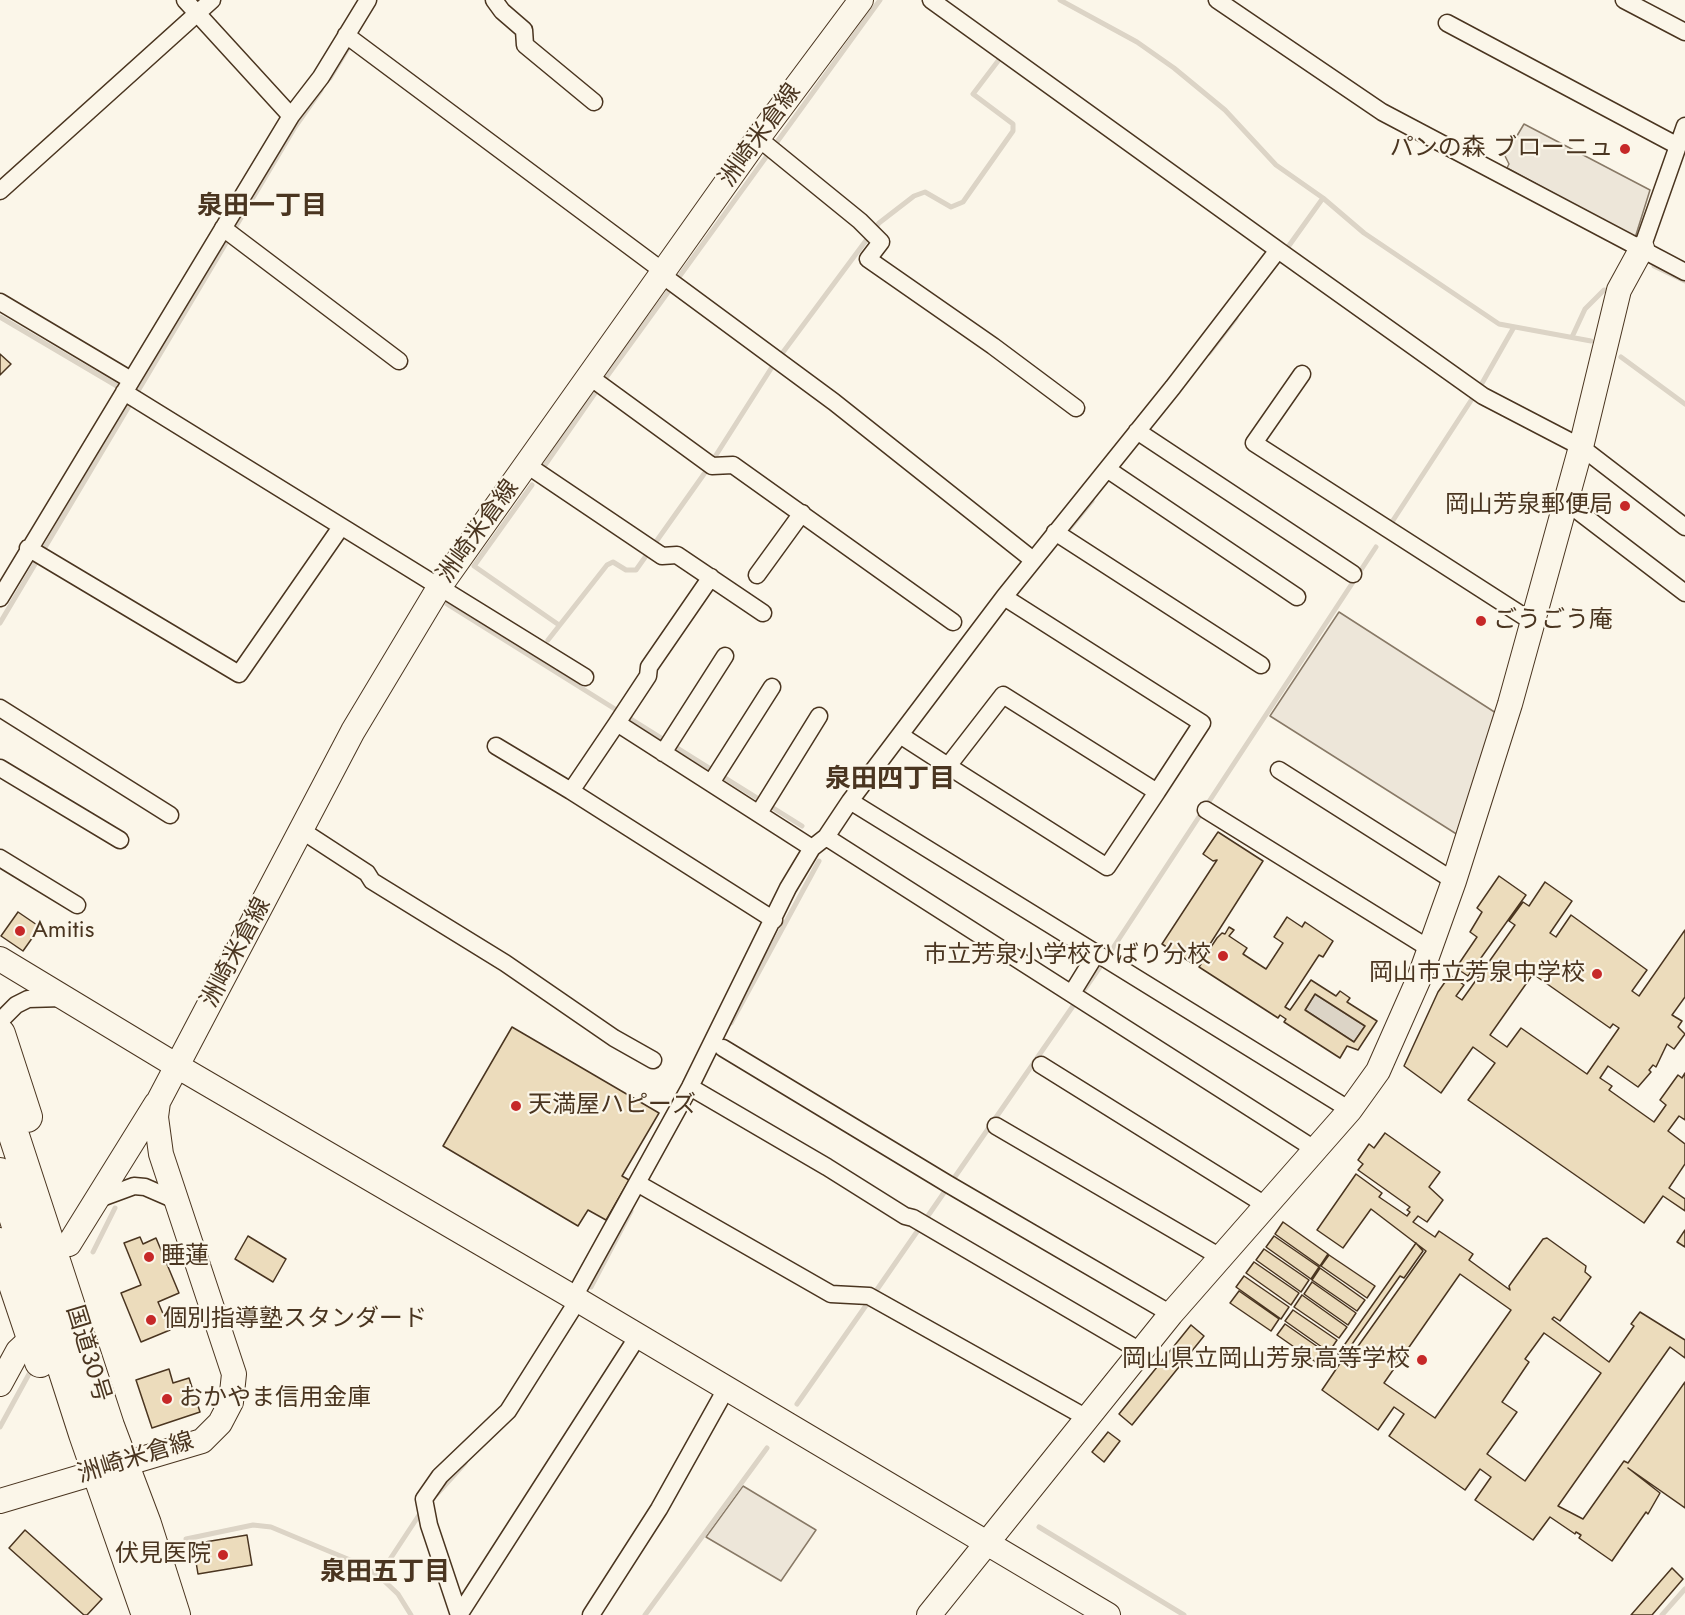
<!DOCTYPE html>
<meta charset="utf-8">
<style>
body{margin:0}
canvas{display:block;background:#fbf6e9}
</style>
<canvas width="1685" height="1615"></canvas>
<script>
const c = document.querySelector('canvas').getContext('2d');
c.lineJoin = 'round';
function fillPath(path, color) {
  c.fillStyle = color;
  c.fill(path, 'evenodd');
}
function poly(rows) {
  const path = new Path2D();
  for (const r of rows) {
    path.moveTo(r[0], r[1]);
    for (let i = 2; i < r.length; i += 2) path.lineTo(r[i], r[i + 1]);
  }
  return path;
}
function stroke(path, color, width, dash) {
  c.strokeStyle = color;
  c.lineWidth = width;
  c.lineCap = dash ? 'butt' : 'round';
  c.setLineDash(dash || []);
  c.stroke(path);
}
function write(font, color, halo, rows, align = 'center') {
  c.font = font + ' Jost,"Noto Sans JP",sans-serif';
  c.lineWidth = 4.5;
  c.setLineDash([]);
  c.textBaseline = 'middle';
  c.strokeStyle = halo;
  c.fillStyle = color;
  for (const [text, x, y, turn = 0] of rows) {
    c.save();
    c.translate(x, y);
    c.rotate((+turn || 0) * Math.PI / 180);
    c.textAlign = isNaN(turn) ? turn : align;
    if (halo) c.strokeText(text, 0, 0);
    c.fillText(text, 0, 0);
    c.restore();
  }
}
const green = poly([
 [1524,124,1650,190,1635,238,1507,168,1509,164,1505,156,1524,124],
 [1339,612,1496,713,1458,835,1270,716,1339,612],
 [743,1486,816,1530,781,1581,706,1537,743,1486]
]);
fillPath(green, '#ede6d9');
stroke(green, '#887966', 1.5);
const water = poly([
 [1315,994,1365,1026,1354,1042,1305,1010,1315,994]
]);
fillPath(water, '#dcd4c6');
stroke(water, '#887966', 1.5);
stroke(poly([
 [1060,0,1137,42,1174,68,1225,110,1276,165,1323,198,1364,233,1499,324,1591,341],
 [330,78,350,45],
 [1288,247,1323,198],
 [1654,266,1685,281],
 [0,317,122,389],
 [1572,337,1585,309,1604,290,1610,291],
 [1209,353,1236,318],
 [1621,357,1685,404],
 [605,379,880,0],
 [1481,385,1514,327],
 [545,465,595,393],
 [532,485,474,566,559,625],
 [1390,525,1472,399],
 [1065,534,1092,501],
 [447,604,802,826],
 [0,623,295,127,321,90],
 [548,640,607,565,613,562,626,570,636,570,704,474,772,367,879,223,914,196,925,192,951,207,963,202,1013,131,1013,124,973,94,998,61],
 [731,1023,819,861],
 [93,1252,115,1208],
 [591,1287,631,1211],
 [876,1291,1111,951,1376,547],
 [797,1404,867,1304],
 [0,1427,29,1374],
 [437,1494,465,1463],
 [1039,1527,1184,1615],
 [186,1539,253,1525,271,1527,362,1565,379,1576,398,1594,411,1615],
 [379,1576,423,1509],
 [645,1615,767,1448],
 [1662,1615,1685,1589]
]), '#dcd4c6', 5);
const building = poly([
 [0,354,11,364,0,375,0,354],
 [1218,832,1263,861,1203,955,1205,956,1217,938,1222,933,1225,934,1229,927,1234,930,1229,936,1247,948,1243,954,1266,969,1283,943,1274,937,1287,917,1302,927,1305,922,1333,941,1323,957,1319,955,1285,1007,1290,1010,1311,980,1336,996,1340,991,1350,998,1347,1002,1377,1021,1358,1050,1347,1046,1340,1058,1284,1022,1286,1019,1280,1015,1278,1018,1199,967,1201,964,1197,962,1195,965,1162,944,1217,860,1213,861,1203,854,1218,832],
 [1315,994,1365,1026,1354,1042,1305,1010,1315,994],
 [1499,876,1526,895,1468,976,1456,968,1477,937,1470,932,1482,912,1477,908,1499,876],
 [1545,882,1572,901,1550,933,1556,937,1571,915,1647,970,1632,991,1639,996,1685,930,1685,997,1672,1015,1682,1021,1678,1027,1685,1034,1674,1049,1667,1044,1656,1067,1653,1065,1649,1070,1651,1072,1638,1087,1608,1066,1600,1078,1612,1086,1609,1090,1654,1122,1666,1105,1660,1100,1678,1075,1682,1078,1685,1073,1685,1120,1679,1116,1668,1131,1685,1144,1685,1164,1669,1188,1685,1199,1685,1211,1663,1196,1644,1223,1468,1100,1495,1063,1473,1047,1441,1093,1404,1066,1438,992,1450,975,1464,985,1456,996,1462,1000,1515,925,1509,921,1523,902,1529,906,1545,882],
 [1533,974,1610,1028,1613,1024,1619,1028,1587,1074,1521,1028,1507,1047,1490,1035,1533,974],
 [18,912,40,927,23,951,1,936,18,912],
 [512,1027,659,1113,622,1176,629,1180,606,1220,588,1210,578,1226,443,1146,512,1027],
 [1385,1133,1440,1172,1429,1187,1443,1200,1427,1222,1418,1216,1413,1222,1435,1237,1439,1231,1473,1254,1469,1260,1510,1290,1509,1286,1543,1239,1547,1238,1586,1266,1585,1272,1591,1277,1560,1321,1554,1317,1552,1319,1609,1362,1634,1326,1631,1324,1640,1312,1685,1340,1685,1358,1670,1347,1558,1506,1583,1519,1624,1461,1628,1463,1685,1382,1685,1508,1628,1468,1660,1493,1648,1514,1646,1512,1612,1561,1579,1538,1581,1535,1576,1532,1575,1534,1550,1517,1533,1540,1475,1500,1491,1477,1480,1469,1465,1490,1389,1436,1404,1414,1394,1407,1378,1430,1322,1390,1347,1353,1351,1356,1426,1251,1371,1209,1343,1248,1317,1230,1356,1174,1382,1193,1379,1197,1407,1216,1410,1212,1407,1210,1410,1207,1358,1170,1363,1164,1358,1160,1369,1144,1374,1148,1385,1133],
 [1460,1274,1511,1310,1435,1418,1384,1383,1460,1274],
 [1544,1333,1601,1373,1525,1481,1487,1454,1517,1412,1502,1402,1529,1362,1525,1359,1544,1333],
 [1283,1222,1328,1254,1320,1266,1275,1234,1283,1222],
 [1685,1230,1685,1247,1677,1242,1685,1230],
 [248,1236,286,1259,273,1282,235,1259,248,1236],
 [1274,1236,1319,1267,1311,1279,1266,1247,1274,1236],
 [140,1237,143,1244,156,1238,179,1293,158,1302,170,1330,141,1342,121,1293,141,1285,124,1243,140,1237],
 [1416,1243,1423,1251,1404,1278,1400,1276,1343,1357,1338,1354,1416,1243],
 [1264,1249,1309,1280,1301,1292,1256,1260,1264,1249],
 [1329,1255,1375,1286,1367,1298,1321,1266,1329,1255],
 [1254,1262,1299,1293,1291,1305,1246,1273,1254,1262],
 [1320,1268,1365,1300,1357,1311,1312,1280,1320,1268],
 [1244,1276,1289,1307,1281,1319,1236,1287,1244,1276],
 [1312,1282,1356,1313,1348,1325,1304,1294,1312,1282],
 [1239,1291,1279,1319,1271,1331,1230,1303,1239,1291],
 [1302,1295,1347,1327,1339,1338,1294,1307,1302,1295],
 [1293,1310,1337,1340,1329,1352,1285,1321,1293,1310],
 [1285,1324,1328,1354,1320,1365,1277,1335,1285,1324],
 [1191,1325,1204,1336,1132,1425,1119,1414,1191,1325],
 [169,1369,173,1383,189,1378,200,1412,152,1428,136,1380,169,1369],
 [1108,1432,1120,1441,1104,1462,1092,1452,1108,1432],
 [25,1530,102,1599,87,1615,84,1615,9,1548,25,1530],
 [247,1535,252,1565,198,1574,193,1544,247,1535],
 [1672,1568,1683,1579,1652,1615,1631,1615,1672,1568]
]);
fillPath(building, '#ecdcbc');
stroke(building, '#4a3520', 1.5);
const street = poly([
 [185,0,291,116],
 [494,0,502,11,524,30,525,45,594,102],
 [1217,0,1382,112,1685,272],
 [1624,0,1685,32],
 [1447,23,1678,146],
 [346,35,664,272],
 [758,138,860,221,881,242,868,259,993,346,1076,408],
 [0,191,212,0],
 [223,228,399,361],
 [1642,248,1685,126],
 [1278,250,1483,396,1581,447,1685,527],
 [662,275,834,402,1033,560],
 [0,302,131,380],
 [1302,374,1254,443,1531,621],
 [590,377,712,466,733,465,953,622],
 [124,392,585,677],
 [1137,431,1353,574],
 [527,465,662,556,677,555,763,613],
 [1107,469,1297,597],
 [1566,502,1685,593],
 [1055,532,1261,665],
 [28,548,239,674,341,527],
 [757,575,802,513],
 [1004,597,1202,723,1157,792],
 [0,598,291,116,321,77,368,0],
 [0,708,170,815],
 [617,723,648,676,649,667,711,577],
 [900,735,948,766,1107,867,1157,792,1003,695,948,766],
 [496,746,571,791],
 [663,753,725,656],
 [0,768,120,840],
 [1279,770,1454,881],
 [711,783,772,687],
 [850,801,1350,1110],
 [1206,810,1430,949],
 [759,813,819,716],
 [301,830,367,873,372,881,505,963,614,1038,653,1060],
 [826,837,1316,1150],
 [0,858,77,905],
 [774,920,571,791,617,723,812,848],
 [1072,993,1096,954],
 [0,1027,3,1018,16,1005,28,999,63,998],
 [723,1048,948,1184,1171,1314],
 [1041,1065,1267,1206],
 [690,1087,827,1167,905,1216,913,1218,1142,1352],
 [996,1126,1222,1258],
 [637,1183,831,1294,869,1296,1087,1418],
 [96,1200,134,1186,145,1187,175,1200],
 [574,1297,690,1087,788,888,812,848,826,837,850,801,1004,597,1173,387,1278,250,931,0],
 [459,1615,429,1525,424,1499,440,1476,508,1411,578,1300],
 [459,1615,638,1336],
 [591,1615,659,1509,726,1389]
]);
const secondary = poly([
 [0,959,177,1066,578,1300,1108,1615],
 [69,1244,156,1104],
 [0,1384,18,1351,32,1338],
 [0,1501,202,1441,220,1423,231,1402,234,1374,161,1154,156,1117,158,1102,353,731,440,586,758,138,861,0],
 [929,1615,1171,1314,1350,1110,1378,1071,1420,976,1454,881,1510,704,1581,447,1619,290,1642,248]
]);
const highway = poly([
 [0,1034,27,1117],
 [0,1093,109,1426,146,1524,175,1615],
 [0,1173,84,1434,147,1615],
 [0,1243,40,1362]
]);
stroke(street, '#4a3520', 19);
stroke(secondary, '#4a3520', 26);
stroke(highway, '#4a3520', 32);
stroke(street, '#fbf6e9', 16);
stroke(secondary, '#fbf6e9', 24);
stroke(highway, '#fbf6e9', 30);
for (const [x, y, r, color] of [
 [1625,149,6,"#c62828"],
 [1625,506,6,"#c62828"],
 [1481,621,6,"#c62828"],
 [20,931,6,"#c62828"],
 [1223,956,6,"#c62828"],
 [1597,974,6,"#c62828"],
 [516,1106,6,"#c62828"],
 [149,1257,6,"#c62828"],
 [151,1320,6,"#c62828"],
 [1422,1360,6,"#c62828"],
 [167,1399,6,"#c62828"],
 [223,1555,6,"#c62828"]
]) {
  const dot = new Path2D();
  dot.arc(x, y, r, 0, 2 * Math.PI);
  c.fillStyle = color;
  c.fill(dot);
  stroke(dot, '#fbf6e9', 2);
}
write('24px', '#4a3520', '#fbf6e9', [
 ["洲崎米倉線",761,136,-54],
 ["洲崎米倉線",479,532,-54],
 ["洲崎米倉線",237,953,-62],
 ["国道30号",87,1354,73],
 ["洲崎米倉線",136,1459,-17]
]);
write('24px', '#4a3520', '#fbf6e9', [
 ["パンの森 ブローニュ",1613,149],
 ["岡山芳泉郵便局",1613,506],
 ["ごうごう庵",1493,621,"left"],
 ["Amitis",32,931,"left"],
 ["市立芳泉小学校ひばり分校",1211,956],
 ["岡山市立芳泉中学校",1585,974],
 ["天満屋ハピーズ",528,1106,"left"],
 ["睡蓮",161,1257,"left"],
 ["個別指導塾スタンダード",163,1320,"left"],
 ["岡山県立岡山芳泉高等学校",1410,1360],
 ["おかやま信用金庫",179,1399,"left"],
 ["伏見医院",211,1555]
], 'right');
write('bold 26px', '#4a3520', '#fbf6e9', [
 ["泉田一丁目",262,208],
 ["泉田四丁目",890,781],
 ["泉田五丁目",385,1574]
]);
</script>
